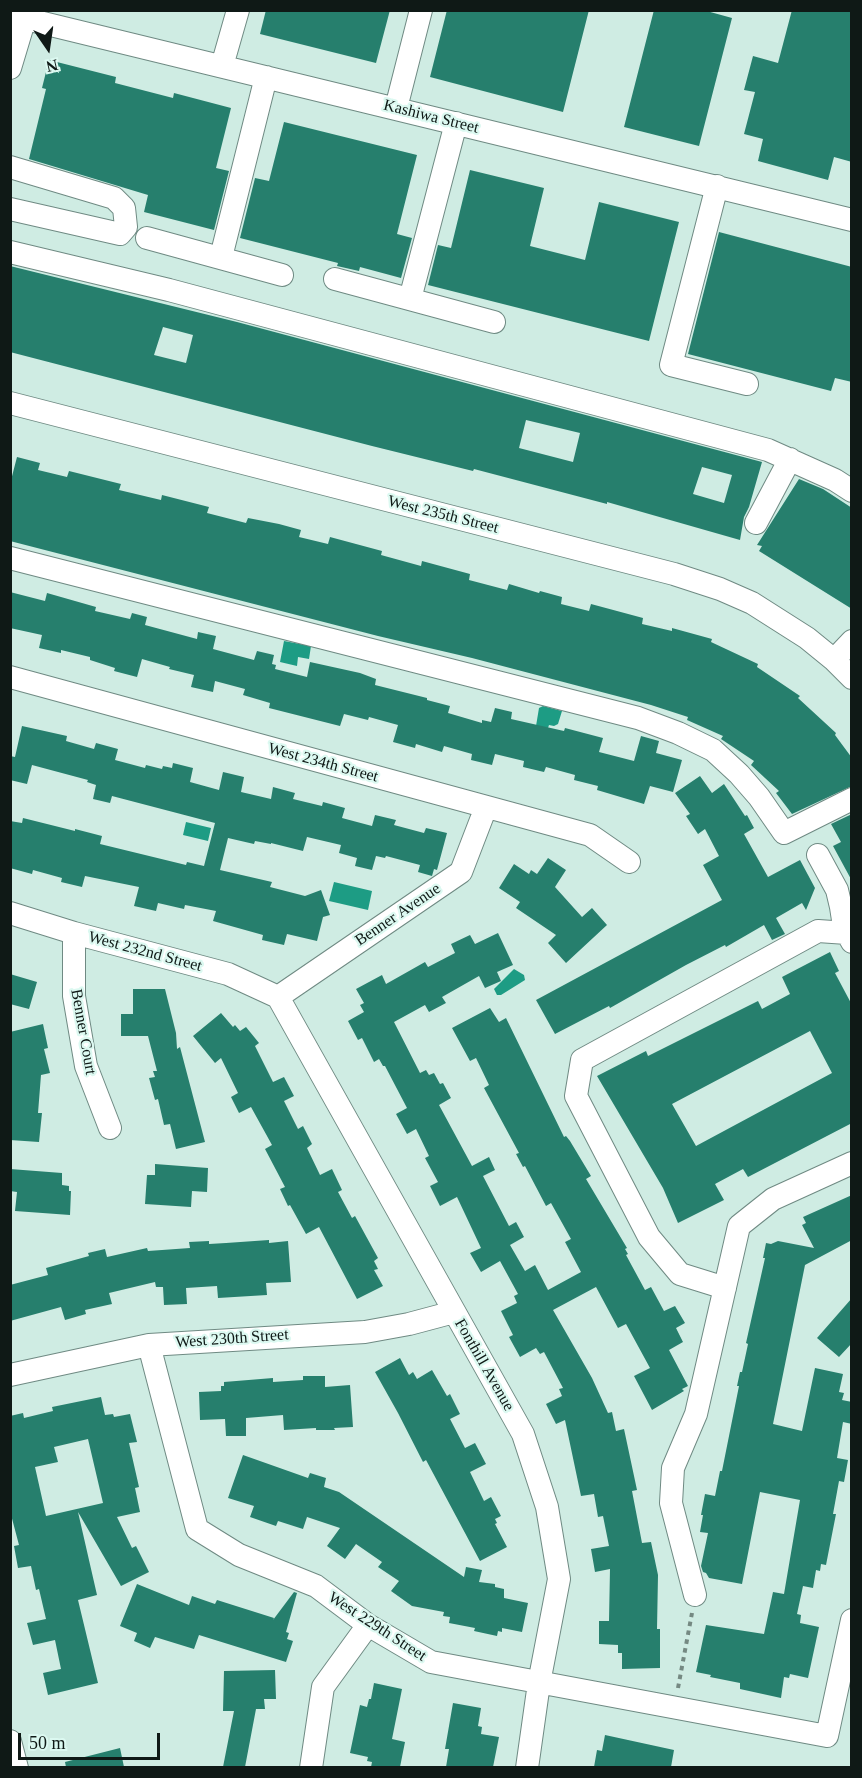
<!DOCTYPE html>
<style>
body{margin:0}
#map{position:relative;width:862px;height:1778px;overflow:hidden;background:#cfece3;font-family:Georgia,serif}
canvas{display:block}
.frame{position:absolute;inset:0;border:12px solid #0f1916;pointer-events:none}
.north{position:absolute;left:18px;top:18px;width:60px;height:60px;-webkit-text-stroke:4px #dcf9f1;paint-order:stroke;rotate:167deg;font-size:16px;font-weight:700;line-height:24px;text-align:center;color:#0f1916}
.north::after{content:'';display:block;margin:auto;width:21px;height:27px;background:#0f1916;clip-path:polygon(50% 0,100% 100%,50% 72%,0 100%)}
.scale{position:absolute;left:18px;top:1733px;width:142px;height:27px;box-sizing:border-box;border:3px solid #0f1916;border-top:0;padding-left:8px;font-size:18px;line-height:21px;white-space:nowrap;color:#0f1916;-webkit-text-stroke:4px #dcf9f1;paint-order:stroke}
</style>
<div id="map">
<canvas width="862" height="1778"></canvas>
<div class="frame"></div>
<div class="north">N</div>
<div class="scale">50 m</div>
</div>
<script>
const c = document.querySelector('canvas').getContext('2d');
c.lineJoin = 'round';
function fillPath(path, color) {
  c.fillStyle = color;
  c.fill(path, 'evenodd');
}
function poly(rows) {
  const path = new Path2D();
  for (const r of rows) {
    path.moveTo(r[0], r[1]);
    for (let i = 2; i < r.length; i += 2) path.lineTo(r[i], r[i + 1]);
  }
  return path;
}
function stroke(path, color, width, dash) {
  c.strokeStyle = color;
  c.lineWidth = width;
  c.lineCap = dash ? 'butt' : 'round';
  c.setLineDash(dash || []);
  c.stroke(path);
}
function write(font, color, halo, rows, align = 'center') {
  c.font = font + ' Georgia,serif';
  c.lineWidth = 4.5;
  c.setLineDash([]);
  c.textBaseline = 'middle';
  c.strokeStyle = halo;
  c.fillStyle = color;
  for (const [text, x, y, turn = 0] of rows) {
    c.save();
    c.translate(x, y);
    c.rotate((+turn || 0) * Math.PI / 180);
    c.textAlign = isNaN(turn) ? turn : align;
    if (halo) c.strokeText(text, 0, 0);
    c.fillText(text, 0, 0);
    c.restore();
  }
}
fillPath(poly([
 [284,641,311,646,309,659,298,657,297,666,280,662],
 [543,706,562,711,558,724,554,726,549,725,548,728,536,726,539,708],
 [186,822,211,828,208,841,183,835],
 [334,882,372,891,368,910,329,901],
 [514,969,524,975,525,980,501,995,497,995,494,989]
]), '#1d9c84');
fillPath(poly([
 [266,10,390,10,376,63,260,34],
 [447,10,589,10,563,112,430,77],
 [654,10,703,10,732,18,699,146,624,127],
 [792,10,852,10,852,162,834,157,828,180,758,161,763,139,744,134,755,92,744,90,753,56,778,63],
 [49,60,116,77,115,83,173,98,174,93,231,108,216,168,229,171,214,230,144,212,148,195,29,159,46,89,42,88],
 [284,122,417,155,397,234,412,238,401,278,360,267,359,271,337,266,338,263,240,238,255,178,269,181],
 [470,170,544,188,530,246,585,260,599,202,679,222,649,341,428,285,438,245,451,248],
 [719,232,852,267,852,382,835,378,831,391,688,354],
 [10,266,237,322,762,462,749,507,744,517,740,540,607,502,607,504,474,469,473,471,372,446,10,352],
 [163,327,193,335,186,363,154,355],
 [526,420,580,433,573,462,519,448],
 [702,467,732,475,724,503,693,494],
 [17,457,40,463,38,470,67,477,69,471,121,484,119,490,161,500,162,495,209,507,207,513,246,523,248,518,279,524,301,530,299,537,328,544,330,537,382,551,381,555,421,566,422,561,470,574,469,580,507,590,509,584,539,593,540,591,562,597,561,604,589,611,591,604,643,618,642,624,672,631,672,628,712,639,711,642,758,664,757,667,800,696,798,698,836,733,835,735,852,758,852,786,792,814,776,793,779,791,751,765,754,761,721,739,723,736,687,720,688,717,651,705,472,658,378,636,10,541,10,484],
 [799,479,823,489,852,508,852,609,759,551,762,546,757,545],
 [10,592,45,601,47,593,96,607,95,611,130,619,132,613,147,617,145,625,197,639,198,632,216,636,213,649,254,660,257,651,274,655,272,664,276,665,275,669,307,677,310,662,360,673,376,679,375,685,427,698,427,700,450,706,448,713,482,723,482,720,491,722,495,708,512,712,511,719,564,731,565,728,603,738,599,752,634,761,641,736,659,741,656,753,682,760,673,792,650,786,644,804,597,790,598,786,574,780,575,775,546,767,544,772,523,767,524,761,495,754,492,765,471,760,472,754,444,746,442,752,416,744,415,748,393,742,398,725,369,717,368,720,344,714,340,726,269,708,270,703,243,695,245,689,215,681,213,692,191,687,194,675,169,669,170,667,142,659,137,677,114,671,115,668,90,660,90,657,61,650,61,653,39,648,42,635,10,628],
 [22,726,67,736,66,741,94,749,96,743,118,749,115,760,145,768,146,765,162,769,163,766,172,768,173,763,193,768,190,782,219,790,223,772,244,777,241,792,271,799,273,787,295,793,293,799,322,806,323,802,345,808,342,818,372,826,375,815,396,820,394,825,424,833,426,828,447,833,437,870,434,869,432,876,418,872,420,865,386,856,385,858,376,856,372,870,355,866,357,858,339,853,341,845,307,837,303,851,271,843,271,844,255,841,254,844,228,838,220,870,272,882,270,887,305,896,321,890,330,915,323,917,317,941,287,934,284,945,262,940,263,935,213,921,216,911,185,905,184,909,158,903,156,911,134,906,139,887,85,876,82,887,61,882,62,878,33,870,32,874,10,868,10,821,22,823,23,818,75,831,75,829,102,836,100,844,186,865,187,862,204,866,215,823,112,796,110,803,93,799,96,785,87,782,88,780,32,765,27,784,10,780,10,756,15,757],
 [700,776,712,793,724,784,745,816,747,815,754,828,744,834,768,877,800,860,815,888,806,910,802,903,776,918,785,934,772,940,764,925,726,947,725,945,686,965,610,1008,609,1006,555,1034,536,1000,722,900,703,865,719,856,705,829,698,834,686,816,690,814,675,793],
 [852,814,852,881,833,846,841,842,831,824],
 [548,858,566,870,555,887,582,917,592,908,607,925,566,963,548,943,556,935,516,908,520,902,499,888,514,864,529,874,531,870,537,874],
 [498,933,513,965,497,972,501,981,485,988,479,976,442,997,446,1003,429,1012,425,1005,394,1022,420,1073,426,1070,429,1075,434,1073,440,1084,443,1083,451,1098,439,1105,472,1166,489,1157,495,1170,483,1176,509,1226,516,1222,524,1237,510,1245,525,1271,535,1265,548,1290,581,1272,565,1242,571,1239,551,1203,546,1206,525,1166,523,1167,516,1154,519,1153,484,1088,489,1085,476,1058,470,1061,452,1028,490,1008,499,1022,506,1018,564,1137,566,1136,570,1141,591,1176,586,1179,627,1248,625,1249,628,1254,626,1255,645,1290,651,1287,664,1311,675,1306,685,1323,676,1328,683,1342,669,1350,688,1386,682,1389,684,1391,652,1410,634,1376,650,1368,626,1324,618,1328,596,1287,553,1310,592,1378,608,1413,612,1412,616,1431,624,1429,637,1490,632,1491,642,1543,651,1542,658,1575,657,1629,660,1629,660,1668,622,1669,622,1653,618,1653,618,1645,599,1644,599,1621,609,1621,610,1569,595,1572,591,1549,609,1546,603,1516,598,1517,594,1494,581,1496,565,1420,556,1424,546,1404,562,1396,559,1389,563,1388,544,1352,540,1354,536,1348,520,1357,509,1337,513,1335,501,1311,517,1303,514,1296,518,1294,500,1261,481,1272,470,1253,481,1248,457,1197,440,1206,430,1186,438,1182,425,1158,429,1156,416,1129,407,1134,396,1114,407,1108,385,1066,383,1066,379,1059,374,1062,362,1038,358,1040,348,1021,364,1012,360,1005,364,1003,356,989,382,975,386,984,425,962,428,967,455,953,451,944,470,935,475,944],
 [830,952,839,971,835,973,852,1005,852,1123,748,1177,743,1169,715,1184,724,1200,678,1223,663,1188,597,1076,646,1051,648,1056,758,1001,762,1009,790,994,782,977],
 [810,1031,832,1073,696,1146,672,1104],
 [10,974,37,982,29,1009,10,1004],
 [133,989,165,989,176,1033,177,1049,180,1047,205,1142,176,1149,170,1124,164,1125,158,1099,155,1100,149,1078,155,1077,153,1071,157,1071,148,1036,121,1036,121,1014,133,1014],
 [221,1013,233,1027,235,1025,240,1031,246,1027,259,1043,255,1046,273,1082,284,1077,294,1096,284,1101,298,1129,303,1126,312,1144,307,1148,320,1175,332,1169,342,1190,338,1192,352,1218,355,1216,378,1258,374,1261,378,1269,374,1270,383,1286,357,1299,319,1227,306,1234,290,1205,288,1206,280,1189,285,1187,265,1149,272,1145,251,1107,239,1113,231,1097,238,1093,221,1058,215,1063,193,1036],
 [43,1024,48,1048,44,1049,50,1073,41,1075,38,1113,42,1113,39,1142,10,1140,12,1081,10,1081,10,1032],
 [155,1164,208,1168,207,1192,192,1191,191,1207,145,1204,147,1175,155,1175],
 [10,1169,62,1173,62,1185,69,1186,69,1191,71,1191,70,1215,15,1211,17,1192,10,1191],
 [852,1195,852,1240,805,1265,773,1424,802,1431,815,1368,843,1374,839,1392,844,1393,842,1400,852,1402,852,1424,843,1422,837,1458,848,1460,844,1482,839,1481,833,1514,836,1514,826,1565,821,1564,820,1571,816,1570,813,1588,803,1586,797,1614,801,1615,800,1623,819,1627,808,1678,790,1674,789,1678,784,1677,781,1698,740,1689,740,1683,710,1677,711,1675,696,1672,706,1625,764,1634,773,1592,784,1594,800,1500,760,1492,742,1584,709,1578,706,1573,703,1572,701,1566,708,1533,700,1532,703,1515,701,1515,705,1494,715,1496,720,1471,722,1471,739,1386,737,1386,740,1372,742,1372,748,1344,746,1343,765,1258,763,1258,766,1243,771,1244,778,1241,814,1248,802,1225,806,1223,803,1217],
 [269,1240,269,1243,288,1241,291,1282,266,1283,267,1295,218,1298,217,1286,186,1288,187,1304,164,1305,163,1287,156,1287,155,1282,109,1293,112,1304,85,1310,86,1314,65,1320,61,1307,10,1321,10,1285,48,1275,46,1268,89,1256,88,1253,105,1249,107,1257,147,1248,148,1251,190,1248,189,1242,209,1241,209,1244,226,1243],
 [852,1298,852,1343,839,1357,817,1338],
 [400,1358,409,1375,413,1372,417,1379,432,1370,447,1396,450,1394,460,1414,450,1419,465,1448,475,1443,486,1464,470,1472,484,1501,491,1497,501,1516,495,1519,497,1523,495,1524,507,1547,480,1561,426,1460,423,1462,398,1413,375,1372],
 [303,1376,325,1376,325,1387,350,1385,353,1427,334,1428,335,1430,316,1430,316,1428,284,1430,283,1415,246,1418,246,1436,226,1436,225,1419,200,1420,199,1392,221,1391,221,1386,224,1386,224,1382,273,1378,273,1382,303,1380],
 [101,1397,105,1415,113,1414,114,1417,130,1414,137,1442,129,1443,139,1487,135,1488,140,1512,117,1517,132,1548,136,1546,149,1572,121,1586,78,1512,97,1595,78,1600,98,1683,48,1695,43,1673,61,1669,55,1640,33,1645,27,1623,46,1619,39,1589,36,1590,31,1566,18,1568,14,1546,19,1545,10,1511,10,1416,23,1413,24,1418,53,1411,52,1407],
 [88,1439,103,1503,46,1516,35,1467,58,1462,54,1447],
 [243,1455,308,1478,310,1473,326,1478,324,1487,339,1492,464,1577,466,1567,482,1570,479,1582,495,1584,495,1587,504,1589,504,1598,528,1603,522,1632,502,1628,502,1632,498,1631,497,1636,474,1631,475,1628,449,1623,450,1617,443,1616,444,1612,412,1606,391,1591,399,1581,378,1567,382,1562,356,1544,345,1559,327,1546,340,1528,307,1517,303,1529,278,1521,276,1526,250,1517,254,1506,228,1498],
 [137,1584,189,1605,192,1596,215,1604,217,1600,274,1618,273,1620,294,1592,297,1593,286,1632,289,1633,287,1639,293,1641,286,1662,199,1635,194,1649,155,1637,150,1648,134,1641,137,1633,120,1626],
 [275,1670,276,1699,264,1699,265,1709,256,1709,245,1767,223,1767,234,1711,223,1711,224,1671],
 [374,1683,402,1689,392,1739,405,1742,400,1767,371,1767,372,1762,367,1761,368,1757,350,1753,360,1705,367,1707,369,1699,371,1699],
 [453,1703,481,1708,478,1726,482,1727,481,1734,499,1737,493,1767,446,1767,449,1749,445,1749],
 [605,1735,674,1750,671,1767,594,1767,597,1750,602,1751],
 [120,1748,124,1767,66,1767,65,1762]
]), '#267f6d');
const minor = poly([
 [10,15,852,220],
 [222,66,238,10],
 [10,68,25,18],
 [396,108,421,10],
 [10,167,114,198,124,208,126,227,120,234,10,209],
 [717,186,671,365,747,384],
 [147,238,282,275],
 [10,252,169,290,768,450,835,480,852,491],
 [221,257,266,77],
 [335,279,494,322],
 [410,299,456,123],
 [10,403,674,574,720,589,752,603,807,638,834,660,852,678],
 [756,523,790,459],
 [10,558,638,718,678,733,713,750,739,774,759,797,784,833,852,799],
 [834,660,852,641],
 [10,677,590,835,629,862],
 [818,855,837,890,841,907,845,933],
 [10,913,74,933,228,974,278,997],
 [74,933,74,996,86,1066,110,1128],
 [278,997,523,1434,547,1507,559,1579,539,1683,527,1768],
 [278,997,461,872,486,807],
 [725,1288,680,1274,649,1237,576,1096,582,1060,818,931,847,933,852,942],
 [149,1345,197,1529,239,1555,316,1586,368,1625,431,1662,827,1736,852,1620],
 [10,1375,149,1345,365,1332,409,1324,454,1312],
 [695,1595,671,1503,673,1468,696,1414,739,1226,773,1199,852,1163],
 [10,1741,17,1768],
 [311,1768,323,1687,368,1625]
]);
stroke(minor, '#6f8a83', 24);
stroke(poly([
 [678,1688,692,1613]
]), '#758982', 4, [4.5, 4.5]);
stroke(minor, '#fff', 22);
write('16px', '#0f1916', '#dcf9f1', [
 ["Kashiwa Street",431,117,14],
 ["West 235th Street",443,515,14],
 ["West 234th Street",323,763,15],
 ["Benner Avenue",398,915,-34],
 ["West 232nd Street",145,952,15],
 ["Benner Court",83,1032,80],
 ["West 230th Street",232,1339,-4],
 ["Fonthill Avenue",484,1365,60],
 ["West 229th Street",377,1627,33]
]);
</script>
